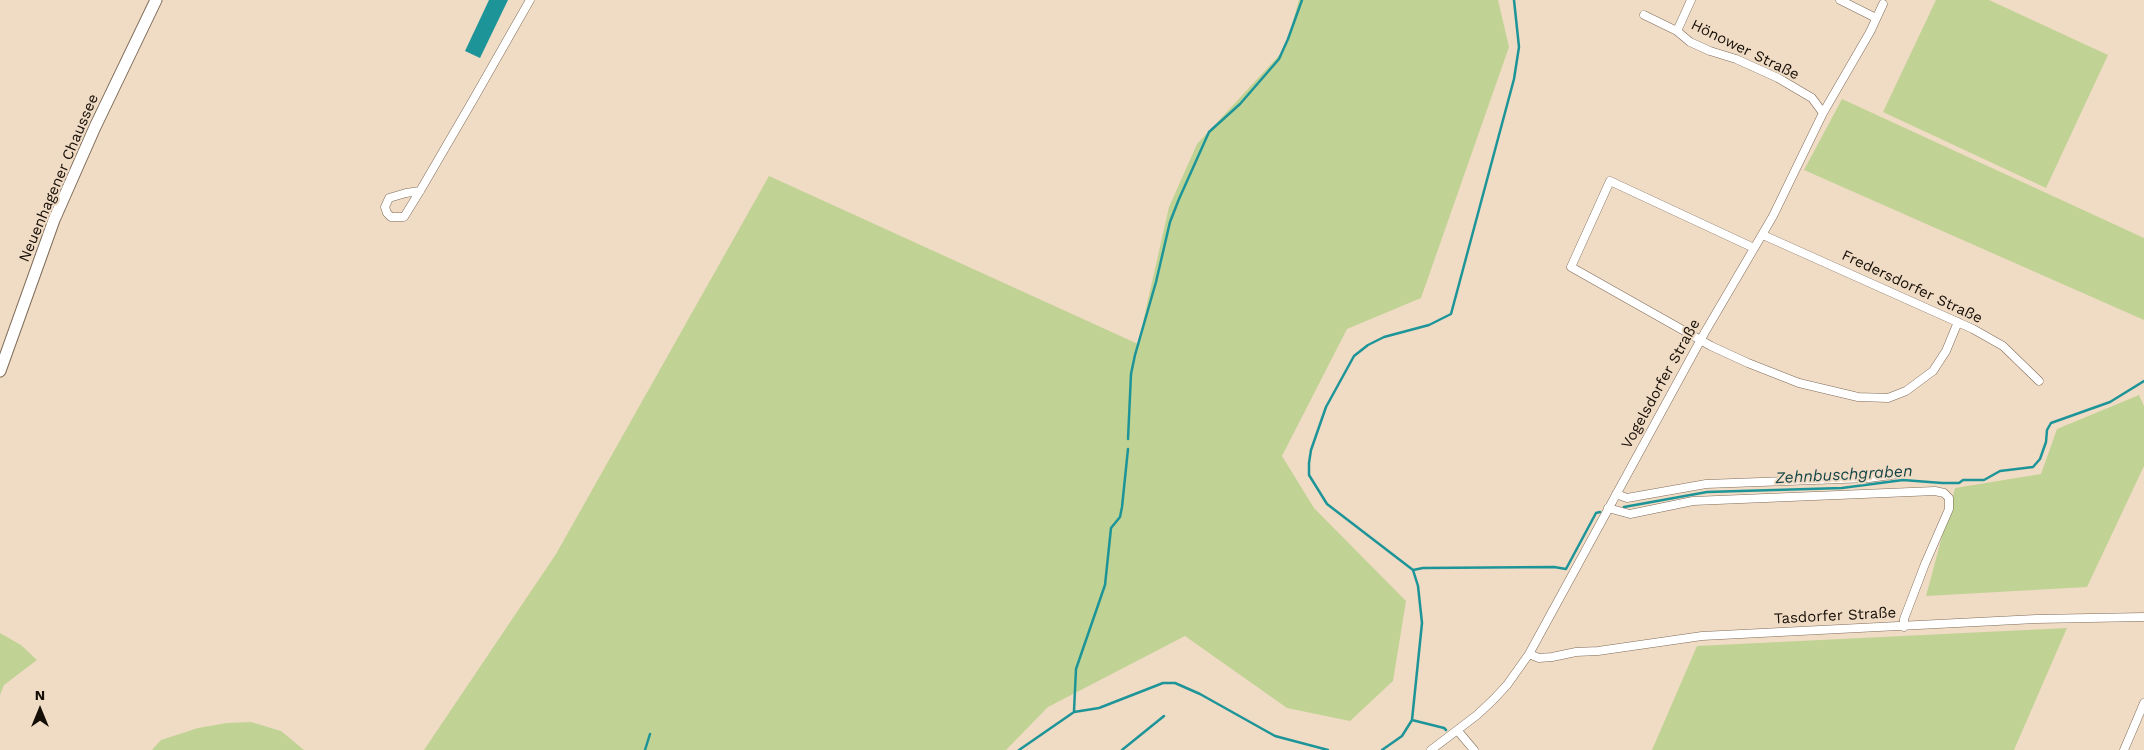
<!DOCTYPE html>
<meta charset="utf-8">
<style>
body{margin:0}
#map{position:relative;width:2144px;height:750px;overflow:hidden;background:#f0dbc5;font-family:"Work Sans",sans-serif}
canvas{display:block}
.north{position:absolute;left:15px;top:685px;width:50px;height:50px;-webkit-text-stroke:4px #f0dbc5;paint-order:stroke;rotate:0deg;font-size:14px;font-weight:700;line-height:20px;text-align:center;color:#160f07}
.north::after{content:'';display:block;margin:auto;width:18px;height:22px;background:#160f07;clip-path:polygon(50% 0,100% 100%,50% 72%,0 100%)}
</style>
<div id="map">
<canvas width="2144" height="750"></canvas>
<div class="north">N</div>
</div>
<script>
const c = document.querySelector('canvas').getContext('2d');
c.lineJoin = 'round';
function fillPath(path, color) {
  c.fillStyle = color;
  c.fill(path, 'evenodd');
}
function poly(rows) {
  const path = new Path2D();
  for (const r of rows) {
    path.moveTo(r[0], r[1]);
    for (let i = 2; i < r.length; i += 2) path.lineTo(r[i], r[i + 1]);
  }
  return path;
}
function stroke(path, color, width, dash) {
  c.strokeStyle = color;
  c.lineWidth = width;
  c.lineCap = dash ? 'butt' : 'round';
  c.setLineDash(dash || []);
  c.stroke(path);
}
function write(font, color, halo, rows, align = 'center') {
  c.font = font + ' "Work Sans",sans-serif';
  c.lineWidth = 4;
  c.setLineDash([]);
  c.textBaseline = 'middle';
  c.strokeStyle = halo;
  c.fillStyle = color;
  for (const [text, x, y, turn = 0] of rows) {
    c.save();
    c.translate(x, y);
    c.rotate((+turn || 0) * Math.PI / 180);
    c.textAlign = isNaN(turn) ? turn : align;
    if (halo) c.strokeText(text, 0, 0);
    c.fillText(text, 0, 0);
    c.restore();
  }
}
fillPath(poly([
 [1299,0,1498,0,1509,47,1421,298,1347,329,1282,456,1314,508,1406,601,1393,681,1350,721,1287,708,1185,636,1048,707,1006,750,424,750,556,554,769,176,1138,344,1169,207,1197,144,1285,49],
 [1936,0,1989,0,2108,55,2046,188,1883,112],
 [1842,99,2144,238,2144,320,1804,170],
 [2139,395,2144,406,2144,466,2087,587,1926,596,1955,488,2041,474,2057,429],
 [2067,628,2014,750,1652,750,1697,646],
 [0,633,21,645,37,660,4,685,0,695],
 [251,722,281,731,304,750,152,750,161,740,198,728,227,723]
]), '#c0d394');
fillPath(poly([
 [489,0,508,0,480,58,465,51]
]), '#1d9598');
stroke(poly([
 [1128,439,1131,374,1135,355,1156,282,1170,222,1179,199,1209,132,1240,104,1279,59,1288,39,1302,0],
 [1624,507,1707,492,1842,488,1903,480,1942,483,1959,483,1963,480,1984,480,2000,471,2033,467,2040,459,2046,442,2047,430,2051,423,2110,402,2144,381],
 [1413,570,1423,568,1554,567,1566,569,1596,513,1600,512],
 [1074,711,1076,669,1105,585,1111,528,1120,517,1122,507,1128,449],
 [1412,720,1444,728,1446,730],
 [645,750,650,734],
 [1019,750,1074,712,1099,708,1163,683,1175,683,1200,694,1275,736,1328,750],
 [1122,750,1164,716],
 [1382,750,1402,736,1412,720,1422,623,1418,586,1413,570,1327,504,1309,475,1309,463,1311,450,1326,407,1354,356,1368,345,1384,337,1429,325,1451,314,1514,79,1519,47,1514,0]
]), '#1d9598', 2.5);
const minor = poly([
 [1840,0,1876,18],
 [1644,15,1677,31,1690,42,1710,51,1736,59,1778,78,1812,98,1823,113],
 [1677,31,1691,0],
 [420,191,406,193,389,198,385,207,387,213,391,217,404,217,420,191,473,100,530,0],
 [1763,235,1973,329,2003,346,2039,381],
 [1754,248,1610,181,1571,267,1711,346,1748,363,1799,383,1858,397,1888,398,1906,391,1933,371,1946,351,1958,322],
 [1616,494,1627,498,1706,484,1869,478,1898,474],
 [1608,508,1630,514,1693,501,1935,491,1944,493,1949,498,1949,509,1925,564,1904,619,1904,627],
 [1529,654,1539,658,1552,657,1576,652,1598,651,1702,636,2036,619,2144,617],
 [1458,731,1474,750],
 [1431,750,1477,715,1493,700,1507,685,1529,654,1705,332,1773,216,1823,113,1870,32,1883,4],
 [2124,750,2144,703]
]);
const secondary = poly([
 [0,371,54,220,95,127,156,0]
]);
stroke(minor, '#7f6c58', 9);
stroke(secondary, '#7f6c58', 13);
stroke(minor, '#fff', 8);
stroke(secondary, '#fff', 11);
write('15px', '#160f07', '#f0dbc5', [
 ["Hönower Straße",1745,50,26],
 ["Neuenhagener Chaussee",59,178,-67],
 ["Fredersdorfer Straße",1912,287,25],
 ["Vogelsdorfer Straße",1661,384,-61],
 ["Tasdorfer Straße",1835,616,-3]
]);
write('italic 16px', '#144547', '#f0dbc5', [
 ["Zehnbuschgraben",1844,475,-3]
]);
</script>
